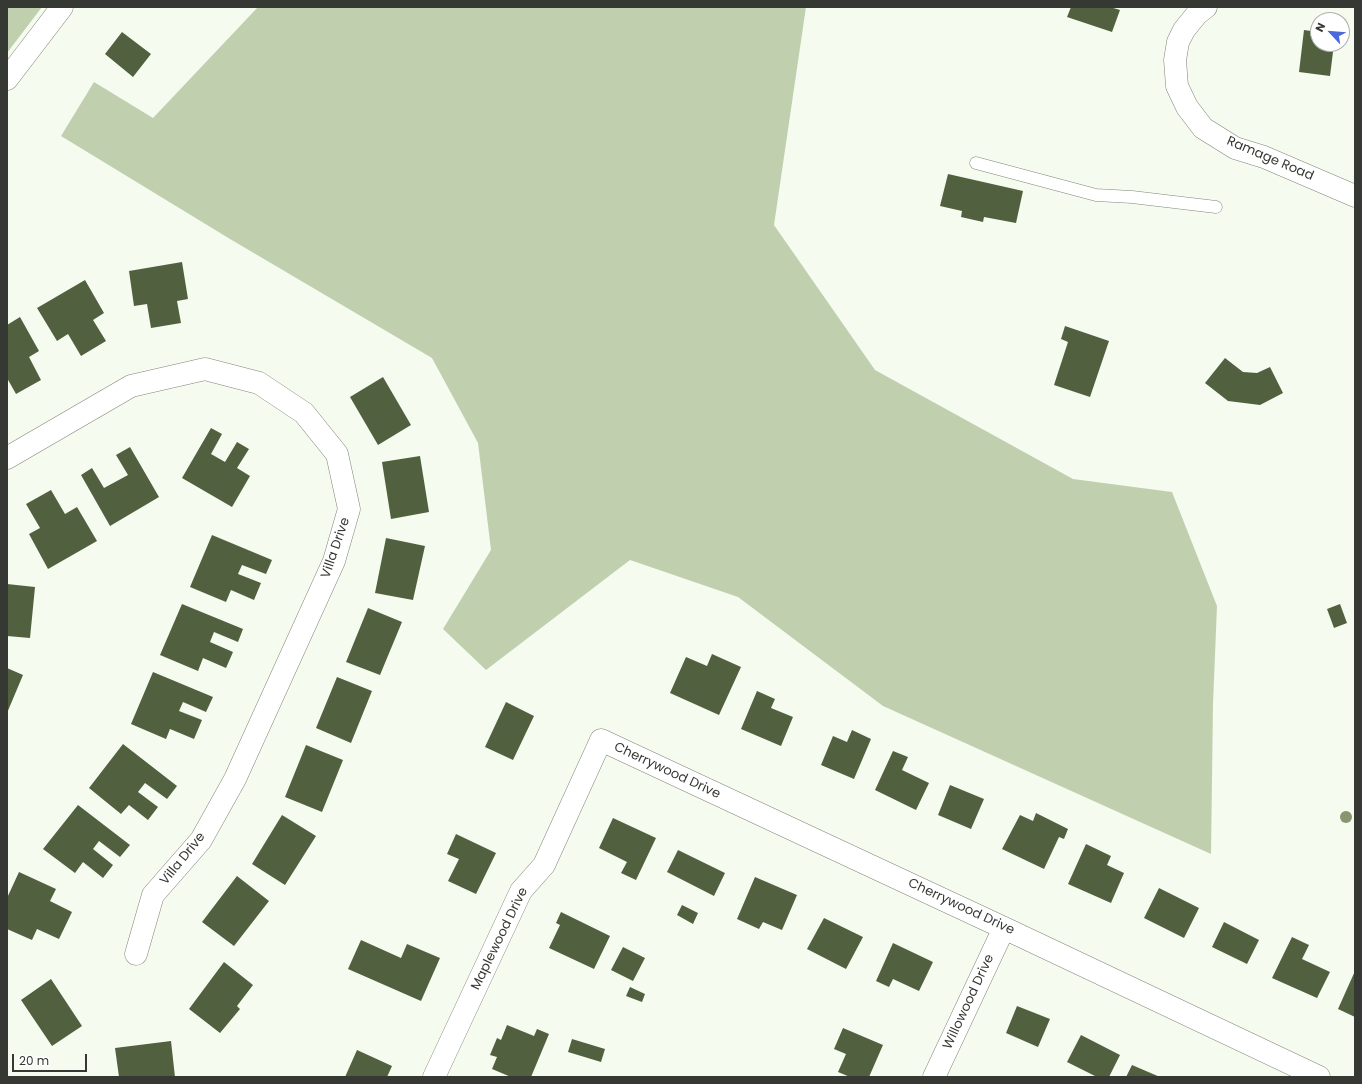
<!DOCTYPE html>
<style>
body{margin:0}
#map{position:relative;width:1362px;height:1084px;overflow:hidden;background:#f5fbef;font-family:Poppins,sans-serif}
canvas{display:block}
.frame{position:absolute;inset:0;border:8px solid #363833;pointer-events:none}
.north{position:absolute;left:1310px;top:12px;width:40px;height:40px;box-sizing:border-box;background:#fff;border:1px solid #afafad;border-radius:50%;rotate:296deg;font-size:11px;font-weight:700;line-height:16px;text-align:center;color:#363833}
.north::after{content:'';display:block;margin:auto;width:14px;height:18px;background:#4c68dc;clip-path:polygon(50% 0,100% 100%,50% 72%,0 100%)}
.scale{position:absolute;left:12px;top:1054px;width:75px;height:18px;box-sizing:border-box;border:2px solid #363833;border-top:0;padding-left:5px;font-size:12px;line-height:14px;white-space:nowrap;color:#363833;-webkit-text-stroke:3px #fff;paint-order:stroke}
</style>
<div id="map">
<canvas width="1362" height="1084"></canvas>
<div class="frame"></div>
<div class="north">N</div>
<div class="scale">20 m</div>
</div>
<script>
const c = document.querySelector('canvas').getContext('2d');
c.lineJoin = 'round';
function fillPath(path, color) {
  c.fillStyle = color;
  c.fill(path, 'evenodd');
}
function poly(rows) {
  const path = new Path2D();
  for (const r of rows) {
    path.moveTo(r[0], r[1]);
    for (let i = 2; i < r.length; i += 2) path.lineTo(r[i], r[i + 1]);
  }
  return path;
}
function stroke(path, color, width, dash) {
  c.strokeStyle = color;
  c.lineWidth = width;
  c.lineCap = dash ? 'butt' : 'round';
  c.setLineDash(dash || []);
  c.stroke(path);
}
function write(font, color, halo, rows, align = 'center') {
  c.font = font + ' Poppins,sans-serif';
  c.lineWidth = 4;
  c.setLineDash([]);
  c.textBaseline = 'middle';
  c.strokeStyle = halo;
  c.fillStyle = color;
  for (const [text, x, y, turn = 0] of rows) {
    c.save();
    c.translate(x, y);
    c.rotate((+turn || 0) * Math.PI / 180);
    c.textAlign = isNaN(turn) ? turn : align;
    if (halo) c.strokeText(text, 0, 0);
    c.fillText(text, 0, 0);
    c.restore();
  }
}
fillPath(poly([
 [7,7,42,7,7,53],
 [258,7,806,7,774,225,875,370,1073,479,1172,492,1217,606,1213,704,1211,854,883,706,738,597,630,560,486,670,443,629,491,550,478,443,432,358,230,239,61,136,94,82,153,118]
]), '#c0d0af');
fillPath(poly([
 [1071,7,1110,7,1120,10,1112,32,1067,17],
 [1304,30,1318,32,1318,44,1334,44,1330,76,1299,72],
 [122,32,151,54,133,77,105,54],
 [948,174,1023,191,1016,223,984,217,983,222,961,217,962,211,940,206],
 [182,262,188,299,177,301,181,323,151,328,147,304,134,306,129,271],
 [85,280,104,313,93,320,106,341,81,356,68,334,57,341,37,308],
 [20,317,39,351,29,357,41,380,16,394,7,378,7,325],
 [1065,326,1109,341,1090,397,1054,385,1068,342,1061,339],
 [1225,358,1243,372,1257,373,1270,367,1283,393,1260,405,1228,401,1205,383],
 [383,377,411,425,378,445,350,397],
 [211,428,222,434,211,454,225,462,237,442,249,449,237,468,250,476,232,507,182,478],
 [130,447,159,497,110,526,81,475,92,468,104,488,128,475,116,455],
 [420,456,429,512,391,519,382,462],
 [51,490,65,514,77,507,97,541,48,569,29,534,40,528,26,504],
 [212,535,272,560,266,574,242,565,238,574,261,583,254,600,231,590,226,602,190,587],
 [386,538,425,546,413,600,375,593],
 [7,584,35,587,30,638,7,636],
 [182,604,243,629,238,642,214,632,210,642,233,652,226,668,203,658,198,671,160,655],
 [1340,604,1347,623,1334,628,1327,609],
 [368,608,402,622,380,675,346,662],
 [712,654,741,667,719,715,670,693,686,657,707,666],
 [7,668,23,675,7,713],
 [153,672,213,697,206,712,183,702,179,711,202,720,194,739,170,729,166,739,131,724],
 [337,677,372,691,351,743,316,728],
 [757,691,775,699,771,708,793,717,781,746,741,729],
 [506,702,534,716,513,760,485,747],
 [852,730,871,739,854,779,821,765,833,736,847,742],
 [123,744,177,786,167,799,145,783,138,792,158,807,148,820,129,805,121,814,89,788],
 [306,745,343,760,322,812,285,797],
 [893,751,908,757,902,770,929,783,916,810,875,790],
 [950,785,984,799,971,829,938,815],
 [78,805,130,845,120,857,99,841,93,849,113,865,103,878,83,862,75,873,43,849],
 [1036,813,1068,829,1064,839,1059,837,1044,869,1002,849,1020,815,1033,821],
 [282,815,316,836,285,885,252,864],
 [613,818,656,838,636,880,621,873,627,862,599,848],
 [456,834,496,853,476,894,448,881,459,859,447,854],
 [1086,844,1111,856,1107,865,1124,873,1111,903,1068,884],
 [678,850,725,873,714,896,667,872],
 [19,872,56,889,50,901,72,912,59,939,37,929,32,940,7,929,7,898],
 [237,876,269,901,234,946,202,922],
 [755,877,797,895,782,930,763,922,759,929,737,919],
 [1159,888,1199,908,1184,938,1144,918],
 [682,905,698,913,693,924,677,915],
 [561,912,610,936,594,969,549,948,560,925,556,923],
 [824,918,863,937,846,969,807,949],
 [1224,922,1259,940,1247,964,1212,947],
 [1292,937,1309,945,1302,959,1330,972,1317,998,1272,978],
 [361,940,401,958,407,944,440,958,421,1001,348,969],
 [893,943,933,962,919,991,893,979,889,987,876,981],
 [623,947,645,958,633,981,611,970],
 [224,962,253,985,237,1006,240,1009,220,1033,189,1009],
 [1355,971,1355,1017,1338,1009],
 [51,979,82,1026,52,1046,21,1000],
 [630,987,645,994,642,1002,626,996],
 [1017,1006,1050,1019,1038,1047,1006,1033],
 [507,1025,534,1036,537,1029,549,1034,531,1077,511,1077,492,1069,497,1057,490,1055,497,1038,501,1040],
 [843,1028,883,1045,869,1077,850,1077,838,1072,846,1054,834,1049],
 [1081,1035,1120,1055,1109,1077,1097,1077,1067,1062],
 [572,1039,605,1049,601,1062,568,1052],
 [171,1041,175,1077,119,1077,115,1048],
 [357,1050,392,1066,387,1077,345,1077],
 [1132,1065,1160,1077,1126,1077]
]), '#51613f');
const lane = poly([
 [976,163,1096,195,1132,197,1216,207]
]);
const street = poly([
 [1206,7,1197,14,1184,30,1178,42,1175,60,1177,86,1187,107,1203,128,1235,148,1264,157,1355,196],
 [7,458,131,386,205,369,259,383,304,413,337,454,349,509,334,561,235,779,201,840,153,895,136,954],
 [434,1077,521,891,544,865,601,740,1004,928,1319,1077],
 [934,1077,1004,928]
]);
const secondary = poly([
 [7,79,62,7]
]);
stroke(lane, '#80867a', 13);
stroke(street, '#80867a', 23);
stroke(secondary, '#80867a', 23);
stroke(lane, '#fff', 12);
stroke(street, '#fff', 22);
stroke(secondary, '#fff', 22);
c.fillStyle = '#889670';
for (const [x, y] of [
 [1346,817]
]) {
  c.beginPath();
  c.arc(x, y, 6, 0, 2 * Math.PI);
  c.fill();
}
write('13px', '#363833', '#fff', [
 ["Ramage Road",1270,159,23],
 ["Villa Drive",336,548,-71],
 ["Cherrywood Drive",667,771,25],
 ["Villa Drive",183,859,-51],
 ["Cherrywood Drive",961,907,25],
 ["Maplewood Drive",500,939,-64],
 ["Willowood Drive",969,1002,-65]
]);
</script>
